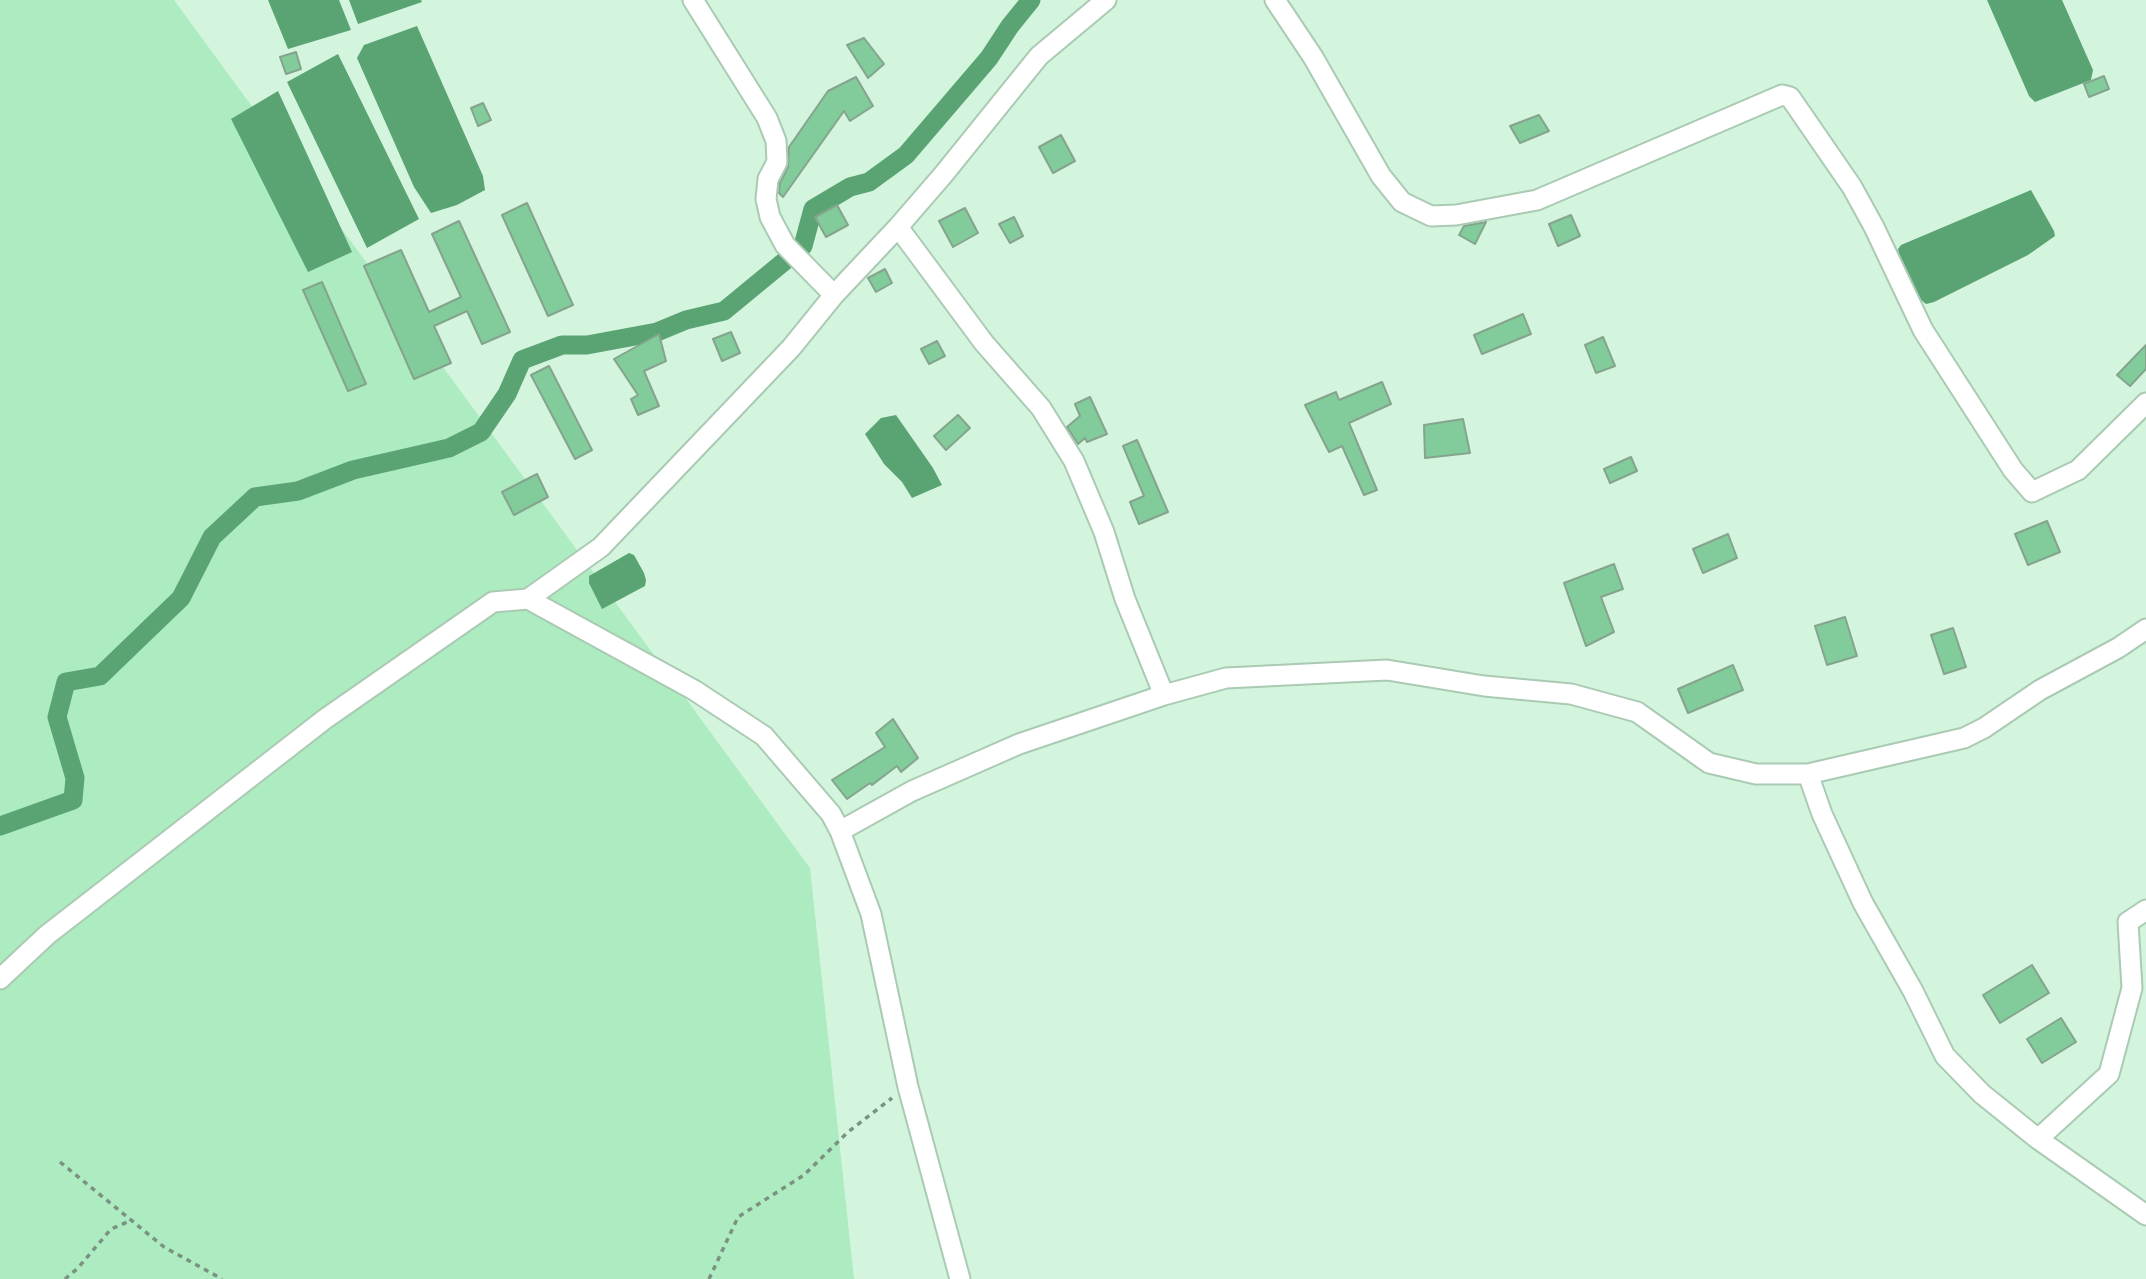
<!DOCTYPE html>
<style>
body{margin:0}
canvas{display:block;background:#d3f5dd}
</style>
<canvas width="2146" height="1279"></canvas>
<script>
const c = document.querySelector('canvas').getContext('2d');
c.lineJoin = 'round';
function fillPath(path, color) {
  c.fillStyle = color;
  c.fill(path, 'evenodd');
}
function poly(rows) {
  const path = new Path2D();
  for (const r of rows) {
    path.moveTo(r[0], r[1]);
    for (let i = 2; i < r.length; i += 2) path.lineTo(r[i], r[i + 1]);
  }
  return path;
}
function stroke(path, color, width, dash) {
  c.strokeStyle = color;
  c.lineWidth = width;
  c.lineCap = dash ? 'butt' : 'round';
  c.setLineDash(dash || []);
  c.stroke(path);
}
fillPath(poly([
 [0,0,174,0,810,868,854,1279,0,1279]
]), '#adebc0');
fillPath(poly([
 [268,0,339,0,351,30,288,49],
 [349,0,421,0,422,2,358,24],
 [1987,0,2062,0,2093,70,2091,80,2035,102,2029,96],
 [417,26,483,176,485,190,457,205,431,213,414,187,357,58,364,45],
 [338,54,419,219,367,248,287,82],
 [278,91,352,252,308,272,231,119],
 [2031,190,2054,231,2055,236,2028,255,1934,302,1926,304,1921,300,1899,255,1898,249,1901,245],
 [896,415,933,468,942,485,912,498,902,482,884,464,865,434,881,418],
 [629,553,634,555,644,573,646,580,645,586,602,609,589,583,589,576]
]), '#5aa373');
stroke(poly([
 [0,826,73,800,75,778,57,717,66,682,100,676,181,598,212,537,255,497,298,491,353,470,449,448,481,432,507,394,522,360,562,345,587,345,657,332,686,320,724,311,803,246,813,209,850,187,869,182,906,155,989,58,1010,26,1031,0]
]), '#5aa373', 19);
const building = poly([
 [864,38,884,64,868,78,847,45,864,38],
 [296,52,301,69,286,74,280,57,296,52],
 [2104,76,2109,89,2089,97,2084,84,2104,76],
 [856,77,873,106,850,121,844,111,783,197,779,193,780,183,788,167,789,147,828,91,856,77],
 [483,103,491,120,478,126,471,108,483,103],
 [1539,115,1549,131,1520,143,1510,126,1539,115],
 [1061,135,1075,161,1053,173,1039,147,1061,135],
 [527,203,573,305,548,316,502,215,527,203],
 [837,205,848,225,826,237,815,217,837,205],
 [965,208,978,233,953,247,939,221,965,208],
 [1571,215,1580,236,1558,246,1549,224,1571,215],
 [1014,217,1023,236,1010,243,999,224,1014,217],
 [459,221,510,332,482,344,467,311,434,326,451,363,414,379,364,266,401,250,429,312,461,297,432,234,459,221],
 [1486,222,1475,244,1459,235,1464,226,1486,222],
 [885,269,892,283,876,292,868,278,885,269],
 [322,282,366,384,348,391,303,290,322,282],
 [1523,314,1531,334,1482,354,1474,335,1523,314],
 [731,332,740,353,722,361,713,339,731,332],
 [659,334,666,361,644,371,659,406,638,415,631,399,638,395,614,359,659,334],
 [1603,337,1615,366,1596,373,1585,345,1603,337],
 [937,341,945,356,929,364,921,349,937,341],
 [2146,345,2146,369,2130,386,2117,375,2146,345],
 [549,366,592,450,575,459,531,375,549,366],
 [1382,382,1391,404,1349,423,1377,490,1364,495,1342,446,1329,452,1305,405,1336,392,1339,400,1382,382],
 [1090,397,1107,434,1087,442,1085,438,1078,444,1067,427,1080,416,1075,404,1090,397],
 [958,415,970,428,946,450,934,436,958,415],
 [1463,419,1470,453,1425,458,1424,425,1463,419],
 [1137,440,1168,512,1139,524,1130,502,1144,496,1123,446,1137,440],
 [1631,457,1637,471,1610,483,1604,469,1631,457],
 [537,474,548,497,514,515,502,492,537,474],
 [2047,521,2060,552,2028,565,2015,534,2047,521],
 [1728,534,1737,558,1703,573,1693,549,1728,534],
 [1614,564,1623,589,1601,597,1614,632,1586,646,1564,583,1614,564],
 [1845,617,1857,656,1827,665,1815,626,1845,617],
 [1953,628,1966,667,1944,674,1931,635,1953,628],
 [1733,665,1743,690,1688,713,1678,689,1733,665],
 [893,719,918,758,901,772,897,766,872,785,870,783,847,799,832,780,885,747,876,733,893,719],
 [2032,965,2049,993,2000,1023,1983,995,2032,965],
 [2061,1018,2076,1042,2042,1063,2027,1039,2061,1018]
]);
fillPath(building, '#82cb9a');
stroke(building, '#85a48e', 2);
const minor = poly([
 [693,0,767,118,776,141,777,162,768,179,766,199,770,217,785,245,834,295],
 [1275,0,1313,57,1381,176,1402,202,1431,216,1456,215,1537,200,1782,95,1790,97,1852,187,1874,227,1923,330,2013,470,2032,492,2078,470,2146,403],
 [898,227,984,343,1041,408,1074,461,1104,532,1125,599,1164,695],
 [528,599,694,690,764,736,831,814,840,831,912,791,1019,744,1164,695,1226,678,1387,670,1484,686,1571,694,1637,712,1709,763,1756,774,1808,774,1964,738,1984,728,2040,690,2118,648,2146,629],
 [1808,774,1822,814,1863,903,1913,991,1945,1056,1982,1094,2038,1139,2146,1215],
 [840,831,871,914,908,1087,960,1279],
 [0,979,47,935,325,719,493,602,528,599,601,547,791,348,834,295,898,227,943,175,1039,56,1106,0],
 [2038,1139,2109,1074,2132,988,2128,922,2146,910]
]);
stroke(minor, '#aacab3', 23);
stroke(poly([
 [60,1162,164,1247,222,1279],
 [65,1279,78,1268,111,1229,132,1220],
 [709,1279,738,1217,804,1175,848,1132,892,1098]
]), '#7b9282', 3.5, [5, 5]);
stroke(minor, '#fff', 19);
</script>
